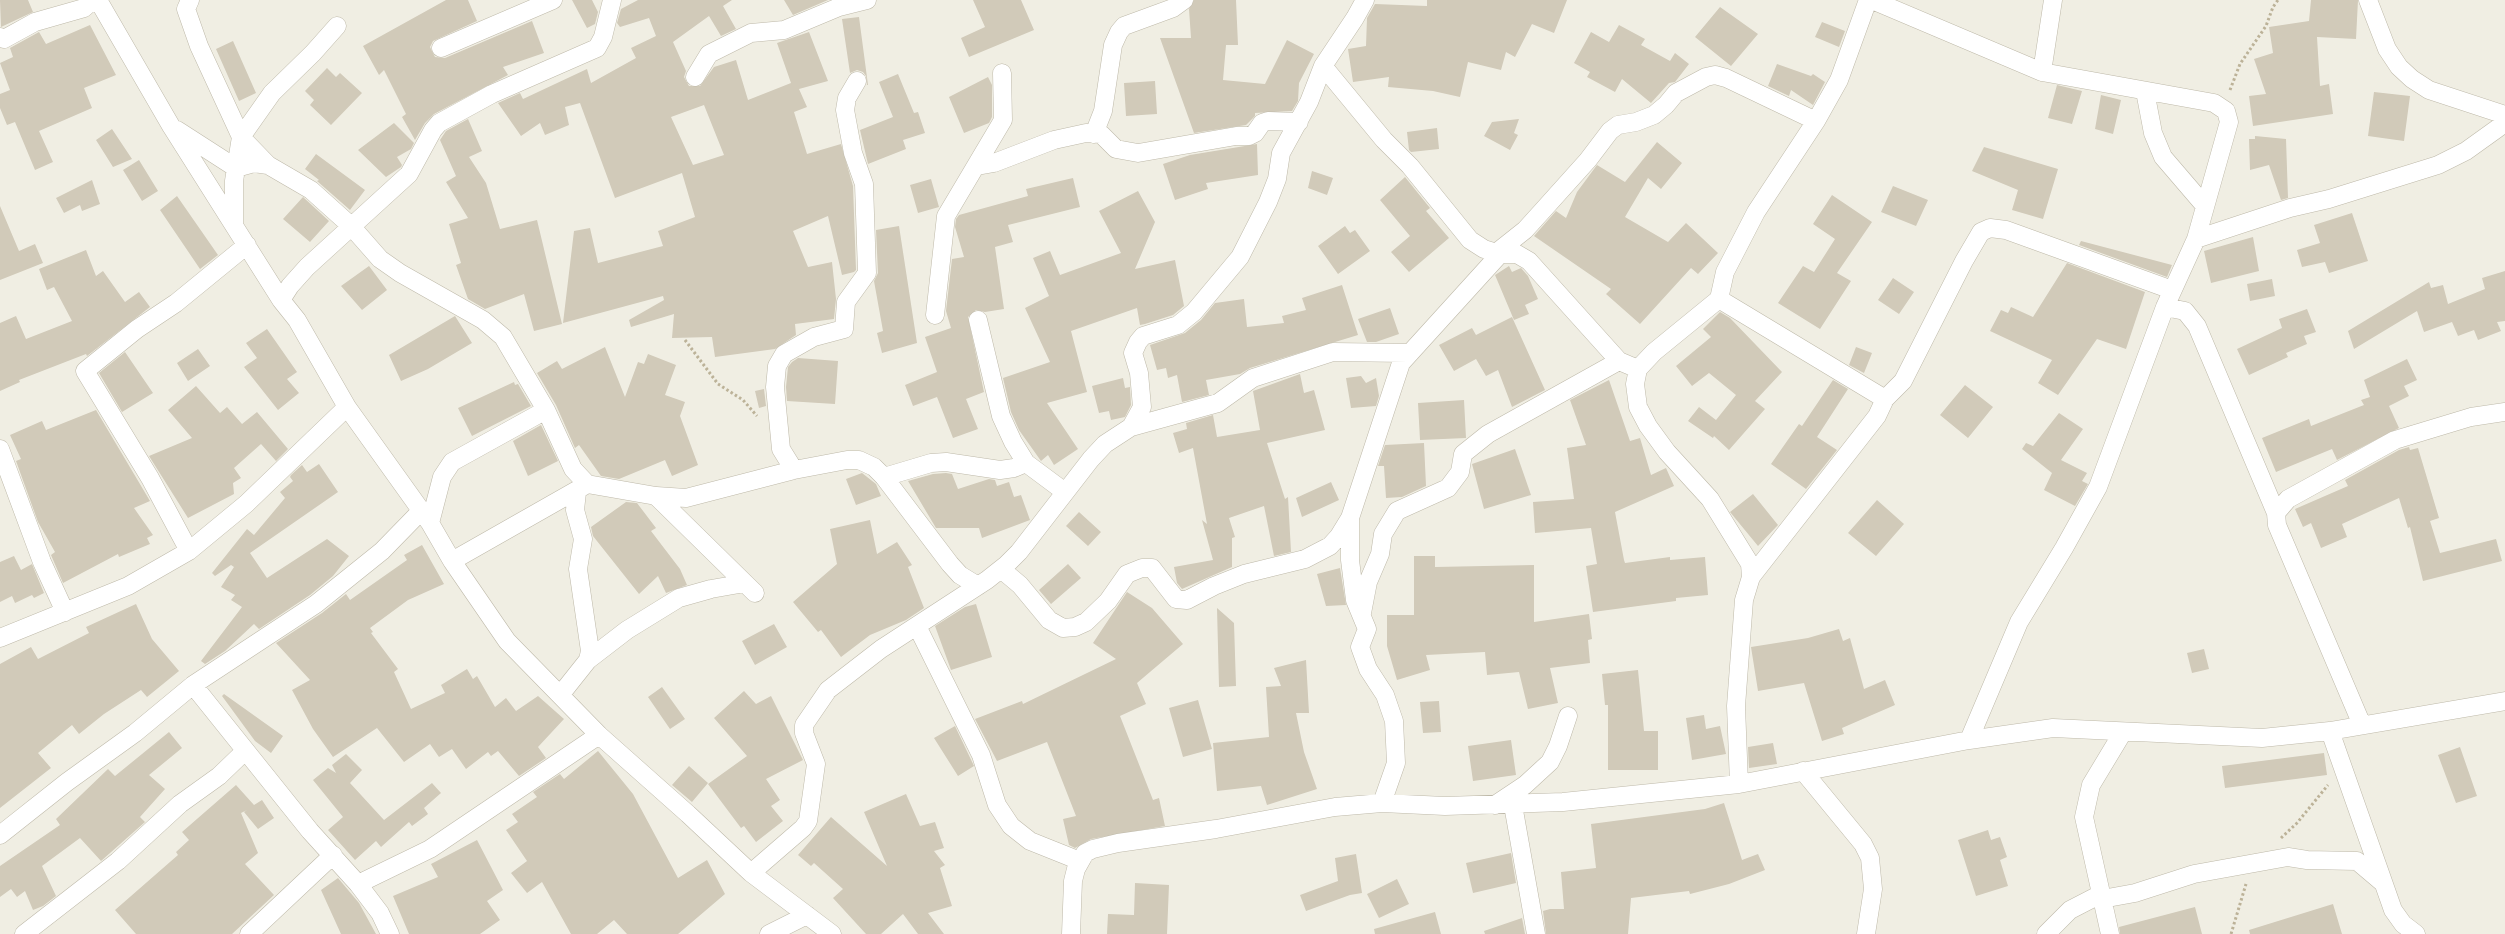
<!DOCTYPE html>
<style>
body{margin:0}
canvas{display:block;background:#f0eee3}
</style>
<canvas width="2505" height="934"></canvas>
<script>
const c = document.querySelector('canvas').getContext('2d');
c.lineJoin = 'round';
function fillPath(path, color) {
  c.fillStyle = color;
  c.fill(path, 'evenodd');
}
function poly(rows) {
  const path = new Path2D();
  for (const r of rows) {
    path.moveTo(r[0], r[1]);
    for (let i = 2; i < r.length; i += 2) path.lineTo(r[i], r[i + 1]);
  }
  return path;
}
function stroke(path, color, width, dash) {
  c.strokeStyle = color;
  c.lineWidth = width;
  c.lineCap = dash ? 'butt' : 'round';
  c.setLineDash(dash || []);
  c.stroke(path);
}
fillPath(poly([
 [0,0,28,0,33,12,1,27],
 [446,0,468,0,477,21,433,41,430,47,435,57,445,58,532,21,544,53,503,67,508,75,434,114,425,123,415,140,402,117,406,114,384,70,379,75,363,46],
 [572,0,592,0,598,12,595,24,587,28],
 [638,0,732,0,723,6,736,29,721,36,709,16,673,42,686,71,684,77,689,86,700,86,714,67,736,60,748,100,791,83,777,43,809,32,828,81,799,89,807,107,794,112,807,154,841,144,853,186,856,270,854,272,842,275,828,216,793,231,808,267,832,262,836,299,834,319,795,324,796,335,775,349,715,357,712,337,672,338,674,314,631,327,629,320,664,300,663,296,563,323,574,231,590,228,598,263,663,246,658,231,695,217,682,173,615,198,580,103,565,107,569,125,545,135,540,123,521,136,498,103,520,93,523,99,587,69,591,83,636,58,631,48,656,36,649,18,620,27,617,23,621,9],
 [704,105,724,155,693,165,671,117],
 [784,0,828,0,793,15],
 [973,0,1021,0,1034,30,969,57,961,38,985,27],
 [1194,0,1236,0,1238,45,1226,45,1223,80,1265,84,1287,40,1314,54,1299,83,1298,101,1292,111,1255,113,1255,116,1246,125,1194,133,1160,38,1191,38,1189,9],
 [1427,0,1567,0,1554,33,1532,24,1515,57,1506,52,1501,70,1468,62,1460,97,1433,91,1388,87,1389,77,1353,82,1348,49,1366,46,1367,18,1375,4,1427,6],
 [2311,0,2358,0,2356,39,2317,37,2320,86,2329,84,2333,114,2253,126,2249,96,2266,94,2254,59,2273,53,2269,27,2309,21],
 [1720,7,1758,34,1731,66,1695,37],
 [859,17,868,85,867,85,866,76,863,72,857,70,850,73,842,19],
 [1822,22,1845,31,1839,47,1815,37],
 [90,25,116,75,84,88,92,108,39,131,53,162,35,170,15,122,7,125,0,108,0,94,10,90,0,63,13,57,10,48,39,32,46,44],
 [1619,25,1645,39,1641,45,1670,61,1675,53,1689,64,1675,82,1669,83,1651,103,1622,79,1615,92,1587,77,1590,72,1574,63,1591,32,1609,42],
 [233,41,256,93,239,101,216,49],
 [1777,64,1811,76,1813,74,1825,82,1813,105,1791,90,1789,96,1768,86],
 [327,68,336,77,340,73,362,93,331,125,310,105,314,100,305,91],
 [898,74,914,113,918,112,925,133,903,140,906,149,868,164,860,130,893,117,879,82],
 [988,77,992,85,992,117,989,123,964,133,949,97],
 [1155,81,1157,114,1126,116,1124,83],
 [2057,85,2082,91,2072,124,2048,118],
 [2374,92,2410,96,2404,141,2368,136],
 [2101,95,2121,100,2113,134,2095,129],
 [468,119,482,151,469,157,486,183,500,229,537,220,562,324,534,331,524,294,485,309,468,299,456,265,461,263,449,224,468,218,446,182,456,176,440,140,446,131],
 [1519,119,1514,133,1518,135,1510,150,1484,136,1492,122],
 [394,123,414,143,411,149,397,157,402,165,401,167,386,177,358,150],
 [1437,128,1439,149,1411,152,1409,150,1407,132],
 [112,129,132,159,113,167,96,140],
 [2255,136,2286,139,2288,198,2281,200,2269,165,2250,170,2249,139,2255,139],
 [1657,142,1682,163,1661,189,1648,178,1625,217,1668,242,1686,223,1718,253,1698,274,1691,268,1640,324,1606,294,1611,289,1534,236,1556,211,1566,218,1577,192,1597,165,1625,182],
 [1257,144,1258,175,1206,183,1208,189,1175,200,1163,164,1190,155],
 [1984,147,2058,169,2043,219,2012,210,2018,190,1972,171],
 [316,154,365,190,350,210,317,181,319,180,305,169],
 [139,160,158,191,142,201,123,170],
 [1312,171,1333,178,1327,195,1308,188],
 [1405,177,1430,208,1426,211,1449,238,1409,272,1391,252,1410,236,1380,200],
 [1073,178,1080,207,1008,225,1013,242,995,247,1004,309,985,312,976,310,968,317,984,392,966,399,978,429,953,438,937,397,913,406,905,385,937,372,925,337,951,328,946,311,952,259,964,257,955,227,956,219,959,215,1028,196,1026,189],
 [931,179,939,207,918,213,910,185],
 [92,180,100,204,82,211,80,205,64,213,56,198],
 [1893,186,1928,200,1916,226,1881,212],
 [1138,191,1155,222,1135,269,1175,260,1184,306,1173,315,1145,324,1140,325,1137,308,1071,331,1087,392,1047,403,1078,449,1054,465,1048,455,1041,461,1019,430,1011,412,1003,378,1050,362,1025,308,1049,296,1033,258,1050,251,1060,275,1121,253,1099,211],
 [1832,195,1872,222,1837,273,1851,281,1820,329,1778,303,1803,266,1814,272,1835,239,1813,224],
 [177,196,218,255,200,269,160,210],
 [303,197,329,221,310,242,283,219],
 [0,206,19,251,35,244,43,263,0,280],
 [2352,213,2368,261,2329,273,2325,262,2302,267,2297,250,2320,243,2314,225],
 [899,226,917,343,882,353,877,333,883,331,874,281,878,273,876,230],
 [1345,226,1350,233,1355,230,1370,251,1338,274,1318,246],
 [2253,237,2259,271,2211,283,2204,251],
 [2081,241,2172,265,2167,277,2079,245],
 [86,250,96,276,103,271,125,302,139,292,150,307,87,356,86,354,19,380,20,382,0,391,0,323,16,316,26,339,72,321,54,287,47,290,39,269],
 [2067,263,2145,292,2126,349,2097,339,2058,395,2038,383,2052,360,1990,331,2001,310,2008,313,2011,307,2033,317],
 [369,266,387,290,362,310,341,286],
 [1509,266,1512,272,1521,268,1528,276,1538,299,1525,305,1529,314,1514,320,1495,275],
 [2505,271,2505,321,2497,322,2501,331,2478,340,2474,330,2458,336,2452,322,2424,332,2417,311,2354,349,2348,331,2429,282,2431,288,2443,285,2448,304,2485,289,2482,278],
 [1893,278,1914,292,1899,314,1878,300],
 [2272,279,2275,296,2250,301,2247,284],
 [1342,285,1358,335,1250,368,1240,374,1206,380,1209,395,1182,402,1177,375,1168,378,1166,368,1157,370,1150,345,1185,333,1201,320,1215,303,1244,299,1247,327,1284,323,1282,316,1306,310,1302,298],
 [1390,308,1399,334,1376,342,1367,342,1358,319],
 [2307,309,2316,332,2304,336,2307,344,2286,353,2288,357,2249,375,2237,349,2282,328,2279,319],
 [1720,312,1730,318,1782,372,1755,401,1765,409,1729,450,1714,436,1713,438,1688,421,1699,407,1716,420,1736,395,1709,373,1692,386,1676,366,1711,337,1703,329],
 [455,316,472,343,428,369,401,381,389,355],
 [1512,317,1545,390,1512,407,1498,370,1486,376,1476,359,1454,371,1439,345,1472,328,1476,335],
 [267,329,297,372,287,379,299,393,278,410,244,367,257,358,246,343],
 [605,347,625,397,638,362,644,364,648,354,676,365,665,395,685,402,680,416,698,465,672,476,665,460,619,479,601,476,579,445,575,448,556,405,537,373,557,361,562,369],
 [1856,347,1872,353,1864,373,1849,365],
 [198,349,210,366,188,381,177,363],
 [125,352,153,393,122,412,99,373],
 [798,358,838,361,835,404,787,401,786,387,788,367,792,362],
 [2407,359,2417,380,2404,386,2409,396,2389,406,2399,428,2337,460,2332,449,2276,472,2262,438,2309,419,2311,426,2364,405,2361,400,2370,397,2364,380],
 [1300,374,1304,393,1314,390,1325,430,1267,443,1285,499,1288,497,1291,552,1274,556,1264,506,1229,518,1235,537,1232,538,1232,567,1182,589,1177,583,1174,567,1213,560,1202,520,1207,524,1193,448,1179,453,1173,433,1187,429,1186,423,1213,415,1217,437,1260,430,1253,391],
 [1361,376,1366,383,1376,378,1379,396,1376,406,1351,408,1346,378],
 [1123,378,1125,388,1130,387,1131,405,1125,417,1111,420,1109,411,1099,413,1092,386],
 [1609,380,1630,441,1640,438,1651,475,1666,468,1674,486,1615,512,1624,560,1625,563,1670,557,1670,560,1705,557,1708,595,1676,598,1676,601,1593,612,1586,566,1597,564,1591,528,1535,533,1533,502,1574,499,1567,448,1586,445,1570,400],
 [1833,380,1848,389,1817,437,1837,450,1806,489,1771,464,1799,424,1802,426],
 [514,382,515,385,518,384,531,406,472,436,458,408],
 [1965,385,1993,407,1968,438,1940,415],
 [196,386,220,413,227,407,242,424,257,412,288,449,276,461,261,444,234,468,241,478,233,483,234,494,188,518,149,456,192,438,168,410],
 [764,389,766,406,759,408,755,391],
 [1464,400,1466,438,1420,440,1418,403],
 [96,410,150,501,134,508,153,535,147,538,150,544,119,557,118,554,63,583,51,555,55,552,38,522,16,461,21,459,10,435,42,421,46,430],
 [2059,413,2083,429,2061,460,2087,473,2082,481,2088,484,2075,506,2044,490,2052,473,2022,449,2026,443,2033,446],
 [541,425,558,461,528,476,513,441],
 [1424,443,1426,486,1402,497,1386,498,1384,466,1378,466,1385,445],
 [2409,447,2410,450,2418,448,2439,518,2430,521,2440,553,2496,539,2502,561,2423,581,2410,527,2408,528,2399,498,2342,524,2347,537,2321,548,2311,523,2303,527,2295,509,2348,486,2345,480,2399,450],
 [1515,449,1531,495,1484,509,1472,464],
 [319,464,338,492,250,553,267,578,327,539,349,556,333,576,310,595,259,629,254,624,225,651,205,664,201,661,242,607,231,600,235,595,221,587,234,567,231,565,215,576,212,573,247,529,254,535,285,498,280,492,293,481,290,477,291,475,302,465,307,472],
 [862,473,876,484,881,496,856,505,846,479],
 [946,473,952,474,958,489,989,479,995,480,997,486,1009,482,1014,497,1021,495,1030,520,982,538,979,528,936,528,908,481,933,474],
 [1331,482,1339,500,1302,517,1296,498],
 [1753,494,1778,525,1758,546,1730,512],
 [1877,500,1904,524,1876,556,1848,533],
 [626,502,637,503,656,528,651,531,680,569,687,585,666,593,658,576,639,594,593,536,591,527],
 [1079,512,1101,532,1088,546,1066,526],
 [870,520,877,554,897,542,912,565,908,567,924,608,906,620,870,635,841,657,821,630,818,632,793,602,837,564,830,529],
 [422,545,444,584,408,600,370,628,373,632,371,633,398,669,394,672,411,709,445,693,441,685,467,669,473,679,477,676,495,707,506,698,516,711,538,696,564,719,538,747,546,758,519,776,498,751,491,756,488,752,466,769,452,749,439,757,430,744,404,762,377,728,333,757,313,729,292,690,310,680,276,643,322,613,346,594,350,600,407,560,404,555],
 [14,556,21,570,32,564,44,593,34,598,32,595,15,603,12,596,0,602,0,562],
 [1414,556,1435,556,1435,567,1534,565,1534,622,1589,614,1592,639,1588,640,1590,663,1550,668,1558,703,1528,709,1519,672,1487,675,1485,652,1426,655,1430,670,1397,680,1387,646,1387,615,1414,615],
 [1068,564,1081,578,1051,604,1039,590],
 [1340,568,1346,605,1326,606,1317,574],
 [1127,592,1152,608,1183,644,1137,683,1146,704,1120,716,1153,800,1159,798,1165,826,1091,839,1075,848,1069,845,1063,819,1076,816,1047,742,997,761,975,719,1022,701,1023,704,1116,659,1093,643],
 [136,604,152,639,179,671,147,697,141,690,104,714,79,734,72,725,38,753,51,768,0,808,0,664,31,647,38,659,89,633,86,627],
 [976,604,992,657,951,670,935,626,965,607],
 [1217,608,1234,623,1236,686,1219,687],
 [774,624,787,647,755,665,742,641],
 [1839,629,1843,641,1850,638,1864,689,1885,680,1895,705,1842,728,1844,734,1822,741,1804,683,1758,691,1751,647,1808,638],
 [2204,649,2209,669,2192,673,2187,653],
 [1306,660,1309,713,1296,713,1304,752,1317,789,1267,805,1261,786,1217,791,1213,743,1269,737,1266,687,1281,686,1274,668],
 [1638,670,1644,731,1658,731,1658,770,1608,770,1608,705,1605,705,1602,674],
 [662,687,685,719,670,729,648,697],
 [744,691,756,704,771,696,803,760,766,779,780,800,771,806,783,821,756,842,744,826,741,828,708,784,747,756,714,718],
 [224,694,283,736,271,753,255,741,222,696],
 [1198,700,1212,749,1183,757,1169,708],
 [1439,701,1441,732,1423,733,1420,702],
 [1704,715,1706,729,1720,726,1726,754,1692,760,1686,718],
 [955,726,974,766,958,776,934,738],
 [169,732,182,748,149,775,165,789,140,817,145,822,101,861,80,838,42,866,56,896,43,906,33,910,25,891,17,897,11,889,0,897,0,866,60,825,56,819,108,769,115,776],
 [1511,740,1516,775,1473,781,1468,746],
 [1773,743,1777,764,1749,768,1748,747],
 [2460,747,2477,796,2456,803,2438,755],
 [598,751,633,794,678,878,707,860,725,894,678,934,627,934,614,920,597,934,571,934,542,882,527,893,511,873,527,861,506,830,518,822,512,814,537,797,533,792,560,774,564,779],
 [2324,753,2327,775,2225,788,2222,766],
 [346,754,362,770,350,783,384,820,432,783,441,793,424,808,428,814,412,826,409,822,381,847,376,841,355,860,328,830,343,817,313,780,328,768,336,773,332,765],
 [689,766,708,783,692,802,672,785],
 [236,785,254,805,262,800,274,818,258,829,244,812,247,810,241,813,258,853,245,864,274,895,232,934,136,934,115,910,178,855,176,852,189,840,182,832],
 [906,794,920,826,935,822,944,848,934,851,945,865,940,868,952,906,928,913,944,934,918,934,903,914,881,934,866,934,833,898,843,889,814,863,811,866,798,855,831,817,887,866,864,812],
 [1724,803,1742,860,1758,854,1765,870,1729,884,1690,894,1689,891,1631,898,1628,934,1546,934,1543,911,1550,909,1564,909,1561,872,1596,868,1591,824,1705,809],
 [1988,830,1991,840,2000,837,2007,857,2000,860,2008,886,1976,896,1958,840],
 [477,840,503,890,487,901,500,920,480,934,409,934,393,896,438,877,431,864],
 [1511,853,1516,883,1473,893,1466,863],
 [1356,854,1362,893,1350,895,1306,911,1300,895,1338,881,1335,858],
 [338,878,359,903,376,934,341,934,321,890],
 [1397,879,1409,904,1379,918,1367,894],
 [1135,883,1169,885,1167,934,1107,934,1108,914,1134,915],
 [2333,904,2342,934,2250,934,2249,930],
 [2195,907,2202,934,2120,934,2119,927],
 [1435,912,1441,934,1375,934,1374,929],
 [1522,918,1525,934,1485,934,1484,931]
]), '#d1cab9');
const minor = poly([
 [98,0,171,126,281,300,297,320,347,407,430,523,452,561,507,641,599,735,688,814,751,873,832,934],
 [190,0,186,9,199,46,241,137,268,165,311,190,351,226,380,259,400,273,483,320,503,337,546,410,573,469,587,484,656,496,686,498,794,470,847,460,859,460,874,467,884,477,950,564,960,575,978,586],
 [1872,0,2042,72,2214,103,2226,111,2229,122,2196,239,2165,307,2098,487,2064,548,2019,622,1969,740],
 [2368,0,2387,49,2399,67,2412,79,2429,90,2505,115],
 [0,37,4,39,35,22,84,8,93,0],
 [441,48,553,0],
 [1323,66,1384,140,1410,166,1470,240,1484,249,1500,254,1517,254,1529,261,1619,361,1638,369],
 [2042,72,2053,0],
 [695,77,709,54,751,33,784,30,839,7,867,0],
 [2145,91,2153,133,2163,157,2205,206],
 [177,130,236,168,254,163,268,165],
 [1094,134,1103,111,1113,45,1119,32,1124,26,1173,8,1184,0],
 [977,166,994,163,1054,140,1086,133,1101,134,1116,149,1138,153,1236,136,1249,136,1255,133,1262,123,1268,121,1299,122],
 [234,225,234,181,241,137,272,93,313,53,337,26],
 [2196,239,2290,208,2329,199,2438,165,2466,151,2505,123],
 [1496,253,1525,230,1544,209,1588,160,1610,131,1618,125,1636,122,1654,115,1666,105,1676,93,1706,77,1715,75,1726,78,1816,121],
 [1719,299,1885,399],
 [281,300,290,286,307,267,409,174,433,130,439,123,492,94,597,48,603,37,612,0],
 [2165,307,2185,311,2197,326,2276,513],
 [935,315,946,216,1003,120,1002,73],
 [978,320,1001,416,1013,442,1026,463,1065,492],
 [1131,427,1142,407,1139,373,1133,353,1138,342,1143,336,1178,325,1194,312,1240,257,1268,202,1277,179,1281,153,1309,102,1323,66,1355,18,1365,0],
 [0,449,42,562,65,612],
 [794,470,781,449,775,387,777,366,784,354,814,337,844,329,846,302,867,273,864,184,853,153,845,110,847,98,857,81],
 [884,477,931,463,946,462,1000,470,1014,468,1026,463],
 [577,492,575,510,583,539,578,569,590,651,588,660],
 [656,496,755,593],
 [1350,518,1350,560,1355,600,1367,629,1360,647,1368,669,1385,695,1394,721,1396,763,1382,803],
 [430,523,442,477,452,462,546,410],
 [189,551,150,478,85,371,137,329,176,303,247,245],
 [452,561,584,486],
 [1001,569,1020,585,1049,620,1063,628,1075,627,1086,622,1108,601,1127,574,1142,568,1152,568,1176,599,1187,600,1214,586,1244,574,1305,559,1330,546,1339,536,1350,518,1401,363,1500,254],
 [1751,577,1877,416,1885,399,1903,381,1964,261,1981,232,1990,228,2006,230,2172,290],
 [1362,613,1368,582,1380,554,1383,534,1397,511,1448,488,1460,472,1463,454,1488,434,1619,361],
 [917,626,981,755,997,805,1011,826,1030,841,1080,861],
 [0,638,128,586,189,551,246,504,347,407],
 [193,685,310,831,358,884,380,913,390,934],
 [561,694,588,660,627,630,679,598,711,589,745,583],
 [2362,725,2277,525,2276,513,2288,499,2395,440,2471,417,2505,412],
 [2330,731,2393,910,2403,924,2416,934],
 [1803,771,1863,844,1870,858,1873,889,1866,934],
 [1739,784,1736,706,1744,600,1751,577,1750,564,1710,499,1667,452,1648,426,1638,407,1635,384,1638,369,1654,352,1719,299,1725,272,1756,212,1816,121,1839,80,1868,0],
 [1495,805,1525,785,1550,762,1558,746,1568,716],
 [1513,805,1536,934],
 [0,835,67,782,135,733,193,685,316,604,382,551,421,511],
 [751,873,803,828,808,821,816,764,804,733,804,725,828,690,881,649,987,580,1006,565,1019,552,1091,459,1105,444,1131,427,1218,403,1253,378,1333,352,1408,353],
 [358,884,430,849,599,735],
 [2102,899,2135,893,2194,874,2288,857,2307,860,2357,861,2383,883],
 [24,934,118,861,180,804,219,776,245,751],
 [249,934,333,855],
 [769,934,807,915],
 [1071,934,1073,881,1076,869,1085,853,1093,849,1118,843,1216,829,1335,807,1382,803,1445,806,1563,802,1739,784,1969,740,2053,728,2262,738,2330,731,2505,701],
 [2046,934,2070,910,2101,894],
 [2110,934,2084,817,2091,785,2123,732]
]);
stroke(minor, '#beb9a9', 19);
stroke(poly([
 [2230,90,2240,64,2266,26,2273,7,2278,0],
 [685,340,718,384,743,400,757,416],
 [2281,838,2297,823,2328,785],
 [2231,934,2246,884]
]), '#bcb298', 3, [2.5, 2.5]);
stroke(minor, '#fff', 18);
</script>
